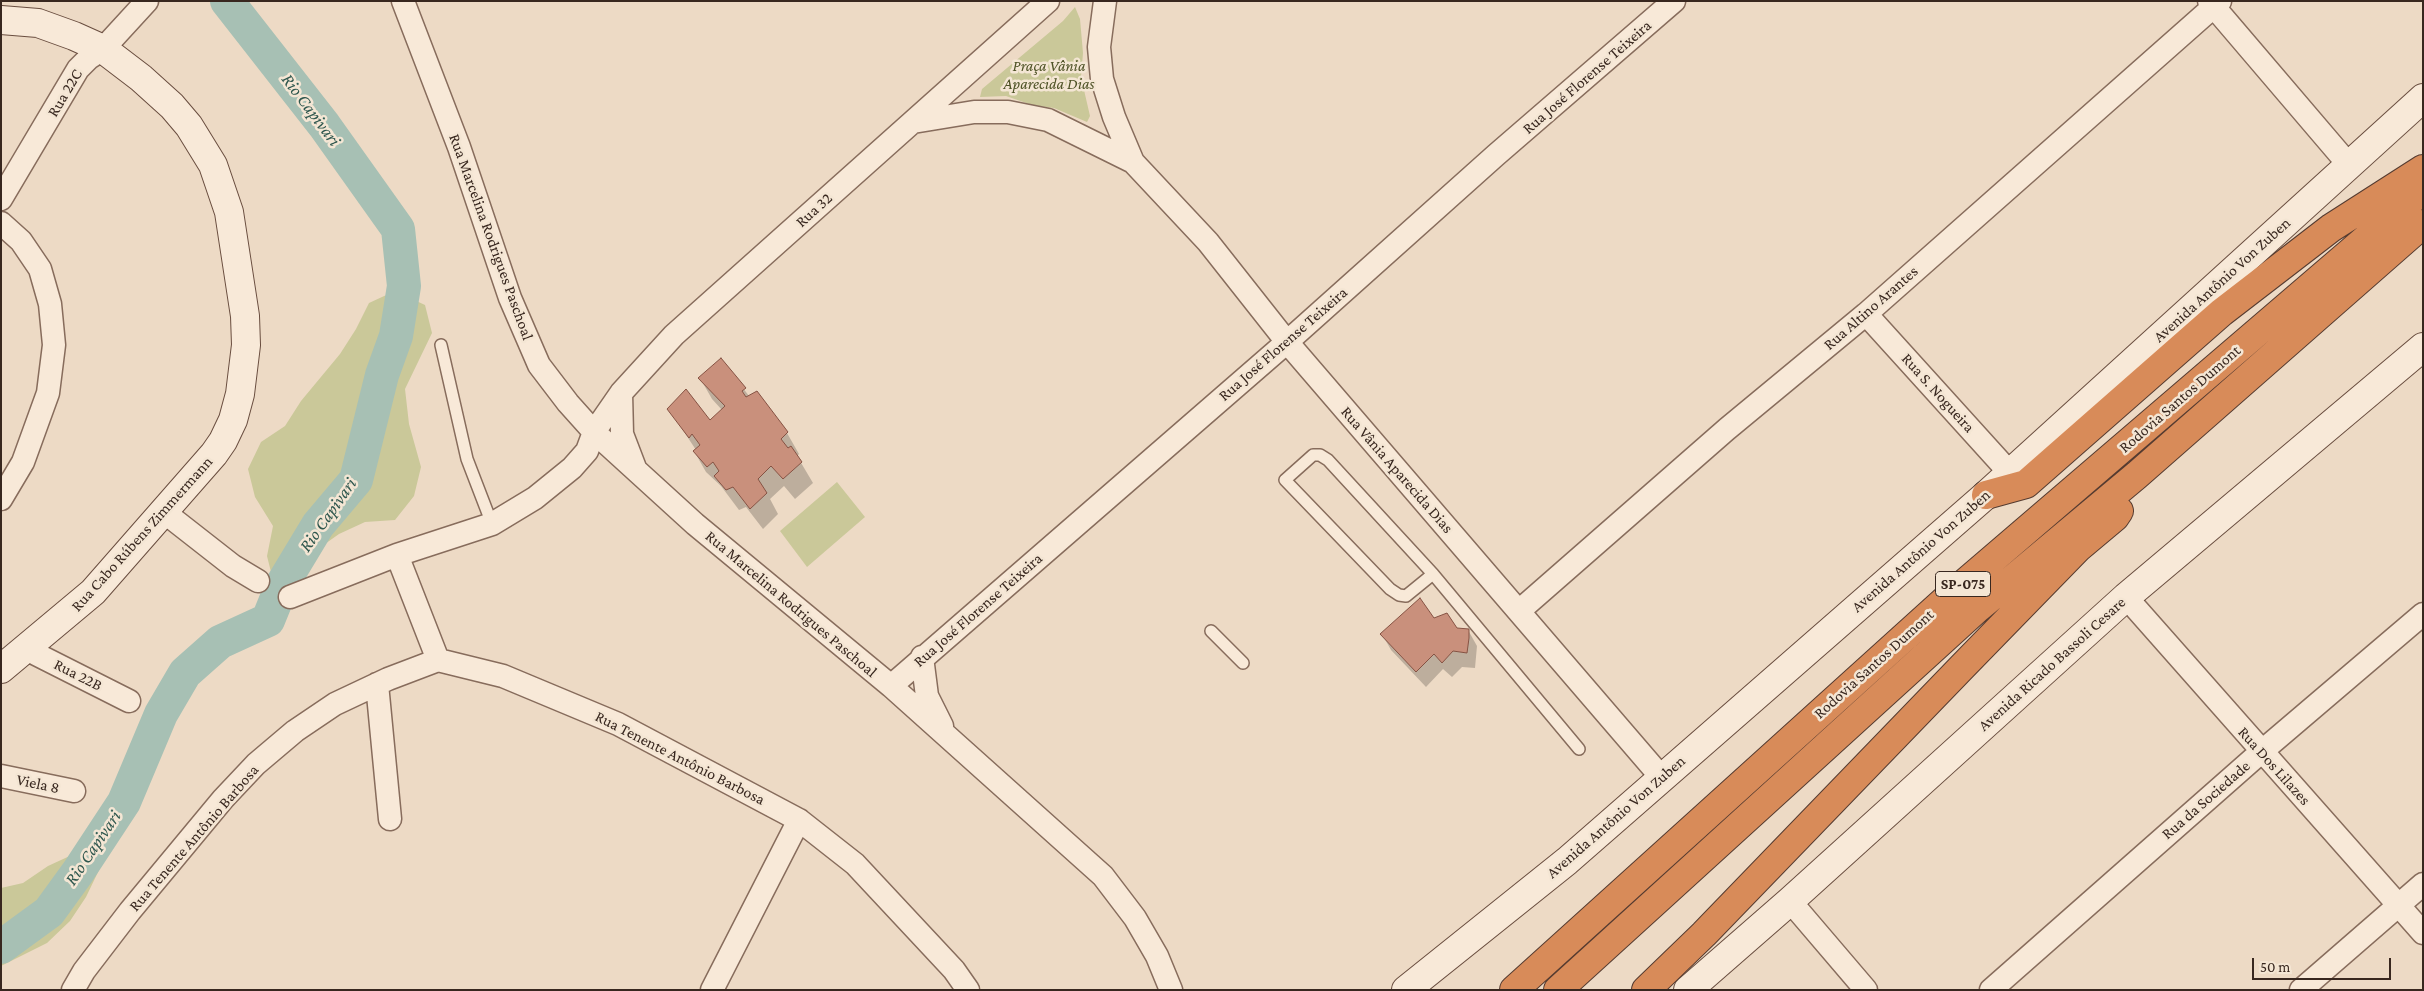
<!DOCTYPE html>
<meta charset="utf-8">
<style>
body{margin:0}
#map{position:relative;width:2424px;height:991px;overflow:hidden;background:#eddac5;font-family:"Crimson Pro",serif}
canvas{display:block}
.frame{position:absolute;inset:0;border:2px solid #38271f;pointer-events:none}
.scale{position:absolute;left:2252px;top:958px;width:139px;height:22px;box-sizing:border-box;border:2px solid #38271f;border-top:0;padding-left:6px;font-size:15px;line-height:18px;white-space:nowrap;color:#38271f;-webkit-text-stroke:4px #f4e6d4;paint-order:stroke}
</style>
<div id="map">
<canvas width="2424" height="991"></canvas>
<div class="frame"></div>
<div class="scale">50 m</div>
</div>
<script>
const c = document.querySelector('canvas').getContext('2d');
c.lineJoin = 'round';
function fillPath(path, color) {
  c.fillStyle = color;
  c.fill(path, 'evenodd');
}
function poly(rows) {
  const path = new Path2D();
  for (const r of rows) {
    path.moveTo(r[0], r[1]);
    for (let i = 2; i < r.length; i += 2) path.lineTo(r[i], r[i + 1]);
  }
  return path;
}
function stroke(path, color, width, dash) {
  c.strokeStyle = color;
  c.lineWidth = width;
  c.lineCap = dash ? 'butt' : 'round';
  c.setLineDash(dash || []);
  c.stroke(path);
}
function write(font, color, halo, rows, align = 'center') {
  c.font = font + ' "Crimson Pro",serif';
  c.lineWidth = 5;
  c.setLineDash([]);
  c.textBaseline = 'middle';
  c.strokeStyle = halo;
  c.fillStyle = color;
  for (const [text, x, y, turn = 0] of rows) {
    c.save();
    c.translate(x, y);
    c.rotate((+turn || 0) * Math.PI / 180);
    c.textAlign = isNaN(turn) ? turn : align;
    if (halo) c.strokeText(text, 0, 0);
    c.fillText(text, 0, 0);
    c.restore();
  }
}
fillPath(poly([
 [1075,7,1080,19,1083,53,1081,77,1090,116,1087,122,1054,108,1032,105,1006,96,980,97,982,89,1063,21],
 [395,291,425,305,432,333,405,389,409,424,421,467,414,496,395,520,365,522,339,534,315,551,283,593,274,584,267,556,273,526,255,497,248,469,261,442,285,426,301,401,340,354,356,329,369,303],
 [837,482,865,517,807,567,780,531],
 [74,854,99,870,86,897,70,921,47,943,1,966,1,888,23,883,48,866]
]), '#cac899');
fillPath(poly([
 [721,359,749,396,756,392,787,433,799,454,797,456,813,483,795,499,784,486,770,499,778,514,763,529,746,507,739,510,721,486,706,472,694,451,696,450,669,409,710,421,722,410,712,399,700,378],
 [1434,619,1457,630,1468,630,1477,646,1475,668,1462,667,1452,677,1443,669,1426,687,1391,650,1382,634]
]), '#0003');
stroke(poly([
 [1,947,49,912,78,872,124,802,161,714,185,673,220,642,268,620,283,583,318,525,356,480,382,375,396,336,404,286,398,229,324,125,227,1]
]), '#a7c0b4', 34);
const building = poly([
 [721,358,746,388,742,391,746,397,757,391,788,432,781,439,788,448,791,446,802,462,783,479,771,466,758,479,767,493,750,509,733,487,726,490,714,476,719,471,713,462,707,467,693,451,700,445,692,434,689,438,667,409,686,389,710,420,725,406,698,378,721,358],
 [1420,598,1434,618,1447,613,1457,628,1469,629,1469,638,1467,653,1453,651,1442,663,1434,654,1416,672,1380,634,1420,598]
]);
fillPath(building, '#c9907c');
stroke(building, '#855243', 1);
const lane = poly([
 [441,345,467,459,492,524],
 [1433,574,1406,596,1399,595,1390,589,1285,480,1313,455,1320,455,1328,460,1433,574,1579,749],
 [1211,631,1243,663]
]);
const street = poly([
 [403,1,459,147,510,298,539,365,568,403,594,432,695,524,891,686,1103,876,1135,918,1157,956,1171,990],
 [2209,1,2349,165],
 [913,122,974,112,1008,112,1048,120,1133,162,1114,117,1102,79,1099,47,1105,1],
 [1133,162,1208,242,1287,342,1662,778],
 [1,199,78,69,89,58,103,49,147,1],
 [1,223,21,241,40,269,50,304,54,345,48,393,23,462,1,499],
 [1866,314,2010,473],
 [621,393,622,434,635,468],
 [164,512,233,566,258,581],
 [397,555,438,660],
 [290,597,397,555,492,524,535,498,572,468,587,451,594,432,621,393,674,335,1048,1],
 [2126,597,2423,933],
 [1519,611,1727,429,1866,314,2220,1],
 [26,649,129,701],
 [922,657,927,696,942,726],
 [377,684,390,819],
 [891,686,1287,342,1496,155,1674,1],
 [1,776,74,791],
 [1790,901,1866,990],
 [73,990,84,971,130,911,223,799,256,764,295,731,335,704,388,679,438,660,503,676,618,724,799,820,855,864,954,970,968,990],
 [712,990,799,820],
 [1991,990,2261,752,2423,614],
 [2301,990,2423,884]
]);
const secondary = poly([
 [1,20,38,23,74,36,103,49,141,78,172,106,189,126,213,165,229,212,245,316,246,345,240,394,233,420,223,441,214,454,93,592,1,669],
 [1406,990,1567,861,1986,495,2423,98],
 [1688,990,1790,901,2126,597,2423,347]
]);
const highway = poly([
 [1986,495,2026,484,2222,312,2331,228,2423,169],
 [1514,990,1952,594,2423,190],
 [1558,990,1978,608,2137,475,2423,224],
 [1646,990,1704,934,1962,667,2078,548,2115,517,2119,511]
]);
stroke(lane, '#876c5c', 14);
stroke(street, '#876c5c', 25);
stroke(secondary, '#694d3f', 30);
stroke(highway, '#553b30', 30);
stroke(lane, '#f8e9d8', 11);
stroke(street, '#f8e9d8', 22);
stroke(secondary, '#f8e9d8', 28);
stroke(highway, '#d88b59', 28);
for (const [x, y, w] of [
 [1963,584,55]
]) {
  const box = new Path2D();
  box.roundRect(x - w / 2, y - 12.5, w, 25, 4);
  c.fillStyle = '#f4e6d4';
  c.fill(box);
  stroke(box, '#38271f', 1);
}
write('bold 15px', '#38271f', null, [
 ["SP-075",1963,584]
]);
write('italic 16px', '#4f5327', '#f4e6d4', [
 ["Praça Vânia",1049,66],
 ["Aparecida Dias",1049,84]
]);
write('16px', '#38271f', '#f4e6d4', [
 ["Rua José Florense Teixeira",1587,77,-41],
 ["Rua 22C",65,93,-59],
 ["Rua 32",814,210,-42],
 ["Rua Marcelina Rodrigues Paschoal",491,237,70],
 ["Avenida Antônio Von Zuben",2222,280,-42],
 ["Rua Altino Arantes",1871,308,-41],
 ["Rua José Florense Teixeira",1283,344,-41],
 ["Rua S. Nogueira",1938,393,48],
 ["Rodovia Santos Dumont",2180,399,-41],
 ["Rua Vânia Aparecida Dias",1397,470,49],
 ["Rua Cabo Rúbens Zimmermann",142,534,-48],
 ["Avenida Antônio Von Zuben",1921,551,-41],
 ["Rua Marcelina Rodrigues Paschoal",791,604,40],
 ["Rua José Florense Teixeira",978,610,-41],
 ["Rodovia Santos Dumont",1874,664,-42],
 ["Avenida Ricado Bassoli Cesare",2052,664,-42],
 ["Rua 22B",78,675,27],
 ["Rua Tenente Antônio Barbosa",680,758,27],
 ["Rua Dos Lilazes",2274,766,48],
 ["Viela 8",38,784,12],
 ["Rua da Sociedade",2206,800,-41],
 ["Avenida Antônio Von Zuben",1616,817,-41],
 ["Rua Tenente Antônio Barbosa",194,838,-49]
]);
write('italic 18px', '#2f574e', '#f4e6d4', [
 ["Rio Capivari",311,110,53],
 ["Rio Capivari",328,515,-55],
 ["Rio Capivari",93,848,-56]
]);
</script>
